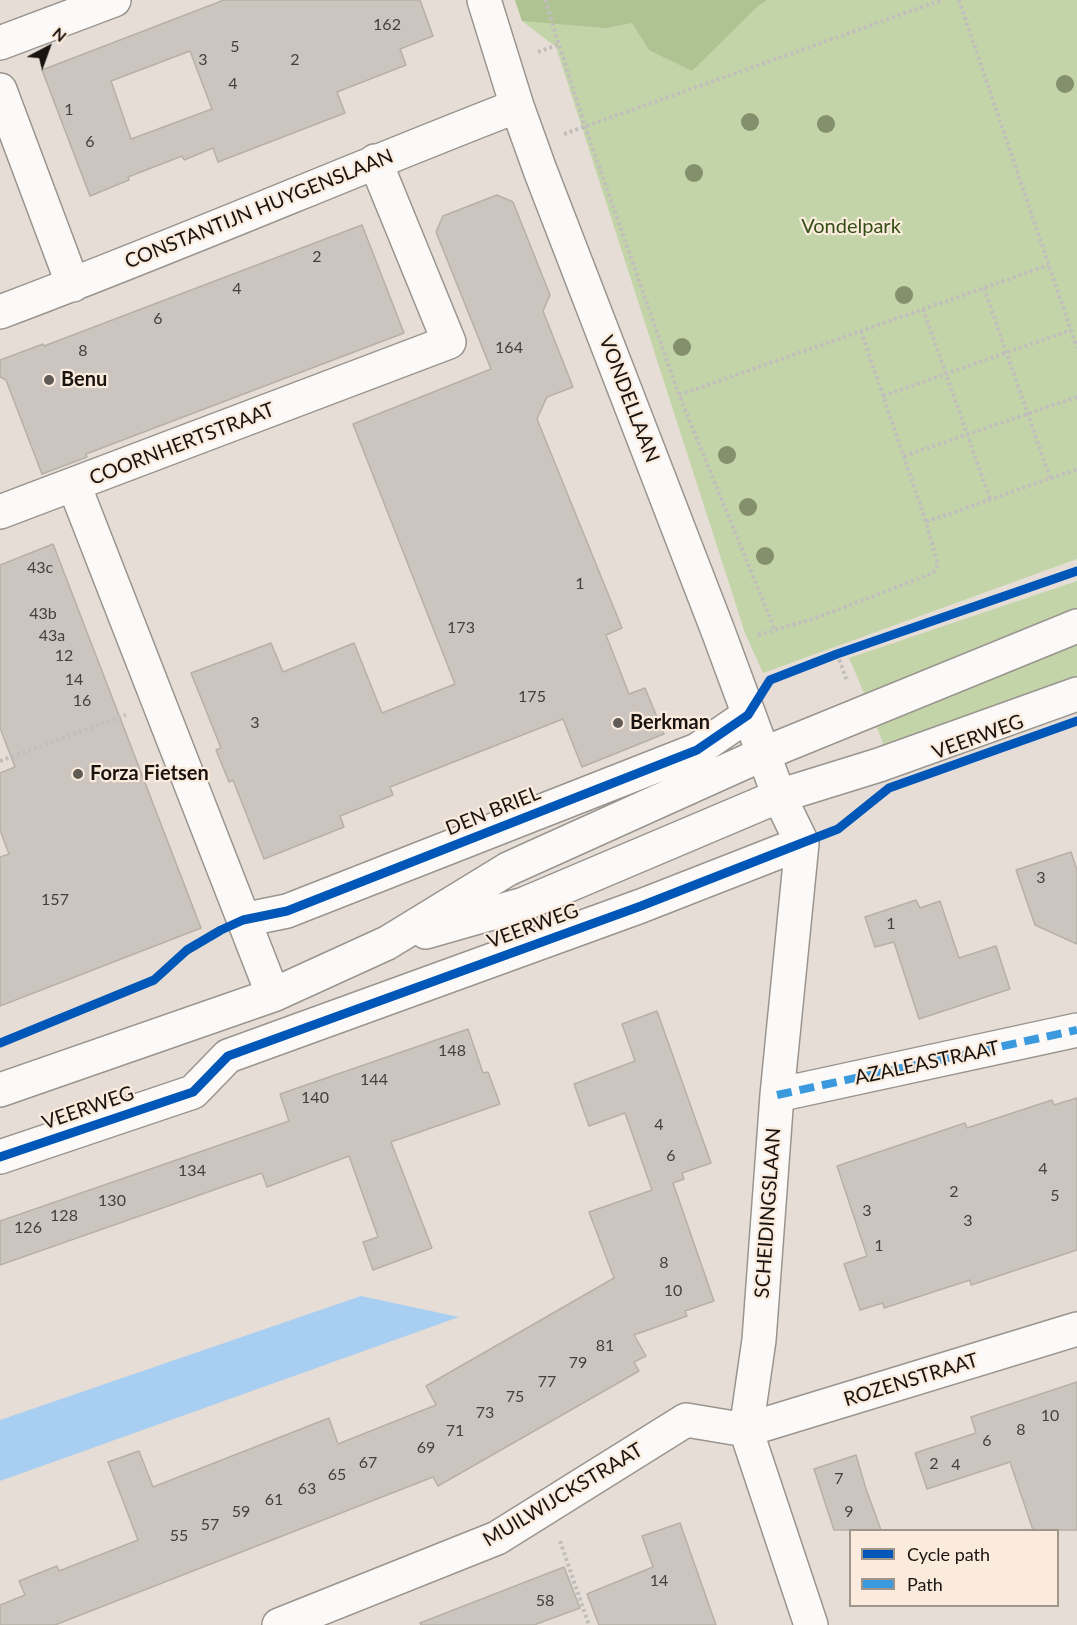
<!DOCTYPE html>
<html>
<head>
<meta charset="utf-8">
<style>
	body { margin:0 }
	#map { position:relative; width:1077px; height:1625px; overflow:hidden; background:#e6ded6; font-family:Lato,sans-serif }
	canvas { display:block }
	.legend { position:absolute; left:849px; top:1529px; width:210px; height:78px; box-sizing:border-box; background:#faebdd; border:2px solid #a0958b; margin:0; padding:8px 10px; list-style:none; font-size:18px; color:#191410 }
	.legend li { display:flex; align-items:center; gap:12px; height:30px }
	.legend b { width:30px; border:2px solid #a0958b }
	.north { position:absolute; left:18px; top:18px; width:60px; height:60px; -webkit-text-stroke:4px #faebdd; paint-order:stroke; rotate:41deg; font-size:16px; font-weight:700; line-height:24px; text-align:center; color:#191410 }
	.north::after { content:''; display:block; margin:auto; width:21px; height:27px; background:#191410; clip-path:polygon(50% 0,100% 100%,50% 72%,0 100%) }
</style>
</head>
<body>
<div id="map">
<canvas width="1077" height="1625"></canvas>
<ul class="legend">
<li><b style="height:8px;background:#0057b8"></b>Cycle path</li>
<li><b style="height:8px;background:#3b9ade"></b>Path</li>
</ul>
<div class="north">N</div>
</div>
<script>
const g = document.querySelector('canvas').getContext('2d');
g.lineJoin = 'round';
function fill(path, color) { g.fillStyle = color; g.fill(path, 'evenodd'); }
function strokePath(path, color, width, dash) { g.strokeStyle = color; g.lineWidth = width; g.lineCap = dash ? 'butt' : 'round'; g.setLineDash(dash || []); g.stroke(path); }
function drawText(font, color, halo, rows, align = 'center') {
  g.font = font + ' Lato,sans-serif'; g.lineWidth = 4.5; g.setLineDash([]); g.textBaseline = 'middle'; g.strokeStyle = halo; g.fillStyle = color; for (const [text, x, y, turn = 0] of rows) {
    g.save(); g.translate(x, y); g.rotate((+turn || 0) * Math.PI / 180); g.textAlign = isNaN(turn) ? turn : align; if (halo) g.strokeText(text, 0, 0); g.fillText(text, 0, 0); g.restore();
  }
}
const green = new Path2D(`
	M515,0H1077V559L763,673L745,633L556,47L522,21Z
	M1077,581V615L867,700L849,658Z
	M1077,637V683L886,751L874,720Z`);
const forest = new Path2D(`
	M515,0H767L758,6L692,71L649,50L632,23L606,28L522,21Z`);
const water = new Path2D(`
	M361,1296L459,1317L0,1481V1420Z`);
const building = new Path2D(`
	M224,0H420L433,36L400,49L406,65L337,92L345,113L218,162L213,148L184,160L182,156L128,177L129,180L90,196L42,70ZM190,51L212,109L131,139L111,81Z
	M497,195L513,202L550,295L543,311L573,387L547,397L537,419L622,628L606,635L629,694L645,688L664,734L582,767L563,719L390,787L393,795L340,816L344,827L264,859L233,780L229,782L216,750L221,748L191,673L271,643L283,672L354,643L382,713L455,684L353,424L491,369L436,232L443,216Z
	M362,225L404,333L86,454L87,457L42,474L6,380L0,377V360L43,344L44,346Z
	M53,544L201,928L0,1006V857L9,854L0,830V773L15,767L0,728V565Z
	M1071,852L1077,870V944L1035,925L1016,870Z
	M916,900L920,908L940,901L959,958L996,946L1010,989L919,1019L894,942L875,947L865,917Z
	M657,1011L711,1163L682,1173L684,1179L673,1183L714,1301L685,1311L687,1316L634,1335L646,1356L634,1362L639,1371L438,1486L433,1477L55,1625H0V1605L25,1595L19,1581L57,1566L59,1571L138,1540L108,1462L139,1451L153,1487L329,1418L338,1444L436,1405L426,1386L614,1278L589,1212L652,1190L625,1113L589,1126L574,1084L635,1061L622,1024Z
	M468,1029L483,1073L488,1072L500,1104L391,1142L432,1248L373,1270L363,1242L378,1237L349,1156L267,1187L262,1173L0,1265V1221L289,1121L280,1094Z
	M1077,1098V1250L971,1285L970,1280L884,1308L883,1303L860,1310L844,1264L867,1256L837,1166L965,1123L967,1128L1052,1100L1054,1105Z
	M1077,1382V1530H1033L1010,1462L927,1489L915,1453L976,1433L971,1417Z
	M856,1455L866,1489L881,1530H834L814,1469Z
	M680,1523L716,1625H599L587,1594L653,1567L642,1536Z
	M564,1567L580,1608L534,1625H421L420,1623Z`);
const path = new Path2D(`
	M545,0L585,126L679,395L775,630
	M959,0L1077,348
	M538,52L560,44
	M564,134L942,0
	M984,288L1050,478
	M923,309L990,499
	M861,331L926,522
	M679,395L1049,265
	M883,396L1071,330
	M904,456L1077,397
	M758,635L819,617L933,573L938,565L926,522L1077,469
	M837,654L847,681
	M0,761L126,715
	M560,1541L589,1625`);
const minor = new Path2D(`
	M484,0L517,106L540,170L718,631L779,796L802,843L777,1095L759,1340L746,1430L811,1625
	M0,43L114,0
	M0,90L73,285
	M0,312C174,247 344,173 517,106
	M74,485L273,995
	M0,512L449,342L375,161
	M243,920L287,911L697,750L748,715
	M426,932L524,904L779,796L879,765L1077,694
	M0,1090L273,995L387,943L508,869L763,754L1077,626
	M777,1095L1077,1030
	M0,1157L193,1092L228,1056L641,906L802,843
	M279,1625L497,1538L686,1420L746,1430L1077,1329`);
const quiet = new Path2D(`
	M777,1095L1077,1030`);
const cycleway = new Path2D(`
	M0,1043L154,980L187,950L221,930L243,920L287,911L697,750L748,715L770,680L837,654L1077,571
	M0,1157L193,1092L228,1056L641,906L802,843L838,829L889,788L1077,721`);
const trees = [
	[1065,84],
	[750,122],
	[826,124],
	[694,173],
	[904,295],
	[682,347],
	[727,455],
	[748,507],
	[765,556]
];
const markers = [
	[49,380,6,"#615b55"],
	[618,723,6,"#615b55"],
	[78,774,6,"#615b55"]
];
const numberNames = [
	["162",387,25],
	["5",235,47],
	["3",203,60],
	["2",295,60],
	["4",233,84],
	["1",69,110],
	["6",90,142],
	["2",317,257],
	["4",237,289],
	["6",158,319],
	["164",509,348],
	["8",83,351],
	["43c",40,568],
	["1",580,584],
	["43b",43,614],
	["173",461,628],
	["43a",52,636],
	["12",64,656],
	["14",74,680],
	["175",532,697],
	["16",82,701],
	["3",255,723],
	["3",1041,878],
	["157",55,900],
	["1",891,924],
	["148",452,1051],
	["144",374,1080],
	["140",315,1098],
	["4",659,1125],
	["6",671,1156],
	["4",1043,1169],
	["134",192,1171],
	["2",954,1192],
	["5",1055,1196],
	["130",112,1201],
	["3",867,1211],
	["128",64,1216],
	["3",968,1221],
	["126",28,1228],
	["1",879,1246],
	["8",664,1263],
	["10",673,1291],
	["81",605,1346],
	["79",578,1363],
	["77",547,1382],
	["75",515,1397],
	["73",485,1413],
	["10",1050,1416],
	["8",1021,1430],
	["71",455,1431],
	["6",987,1441],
	["69",426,1448],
	["67",368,1463],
	["2",934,1464],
	["4",956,1465],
	["65",337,1475],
	["7",839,1479],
	["63",307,1489],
	["61",274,1500],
	["59",241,1512],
	["9",849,1512],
	["57",210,1525],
	["55",179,1536],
	["14",659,1581],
	["58",545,1601]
];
const streetNames = [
	["CONSTANTIJN HUYGENSLAAN",259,209,-22],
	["VONDELLAAN",629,399,69],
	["COORNHERTSTRAAT",182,444,-21],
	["VEERWEG",978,737,-20],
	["DEN BRIEL",493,811,-22],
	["VEERWEG",533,926,-20],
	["AZALEASTRAAT",927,1063,-12],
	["VEERWEG",88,1108,-19],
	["SCHEIDINGSLAAN",768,1213,-86],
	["ROZENSTRAAT",911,1380,-17],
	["MUILWIJCKSTRAAT",563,1495,-31]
];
const parkNames = [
	["Vondelpark",851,227]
];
const poiNames = [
	["Benu",61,380],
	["Berkman",630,723],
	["Forza Fietsen",90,774]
];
fill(green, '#c3d5a8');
fill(forest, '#afc292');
fill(water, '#a8cef1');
fill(building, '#ccc5bf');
strokePath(building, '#b6b0a9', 1.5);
strokePath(minor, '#9a948e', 36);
strokePath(path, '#c1bebc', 4, [3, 3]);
strokePath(minor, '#fbfaf9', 33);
strokePath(quiet, '#3b9ade', 8, [15, 8]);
strokePath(cycleway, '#0057b8', 9);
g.fillStyle = '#848f6b';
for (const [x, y] of trees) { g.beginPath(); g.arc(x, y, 9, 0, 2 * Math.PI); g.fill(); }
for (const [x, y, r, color] of markers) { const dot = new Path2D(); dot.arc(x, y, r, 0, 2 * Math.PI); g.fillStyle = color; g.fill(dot); strokePath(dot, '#faebdd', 2); }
drawText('16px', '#46403c', null, numberNames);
drawText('20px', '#191410', '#faebdd', streetNames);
drawText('20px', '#334e14', '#faebdd', parkNames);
drawText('bold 20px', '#191410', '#faebdd', poiNames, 'left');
</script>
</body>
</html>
